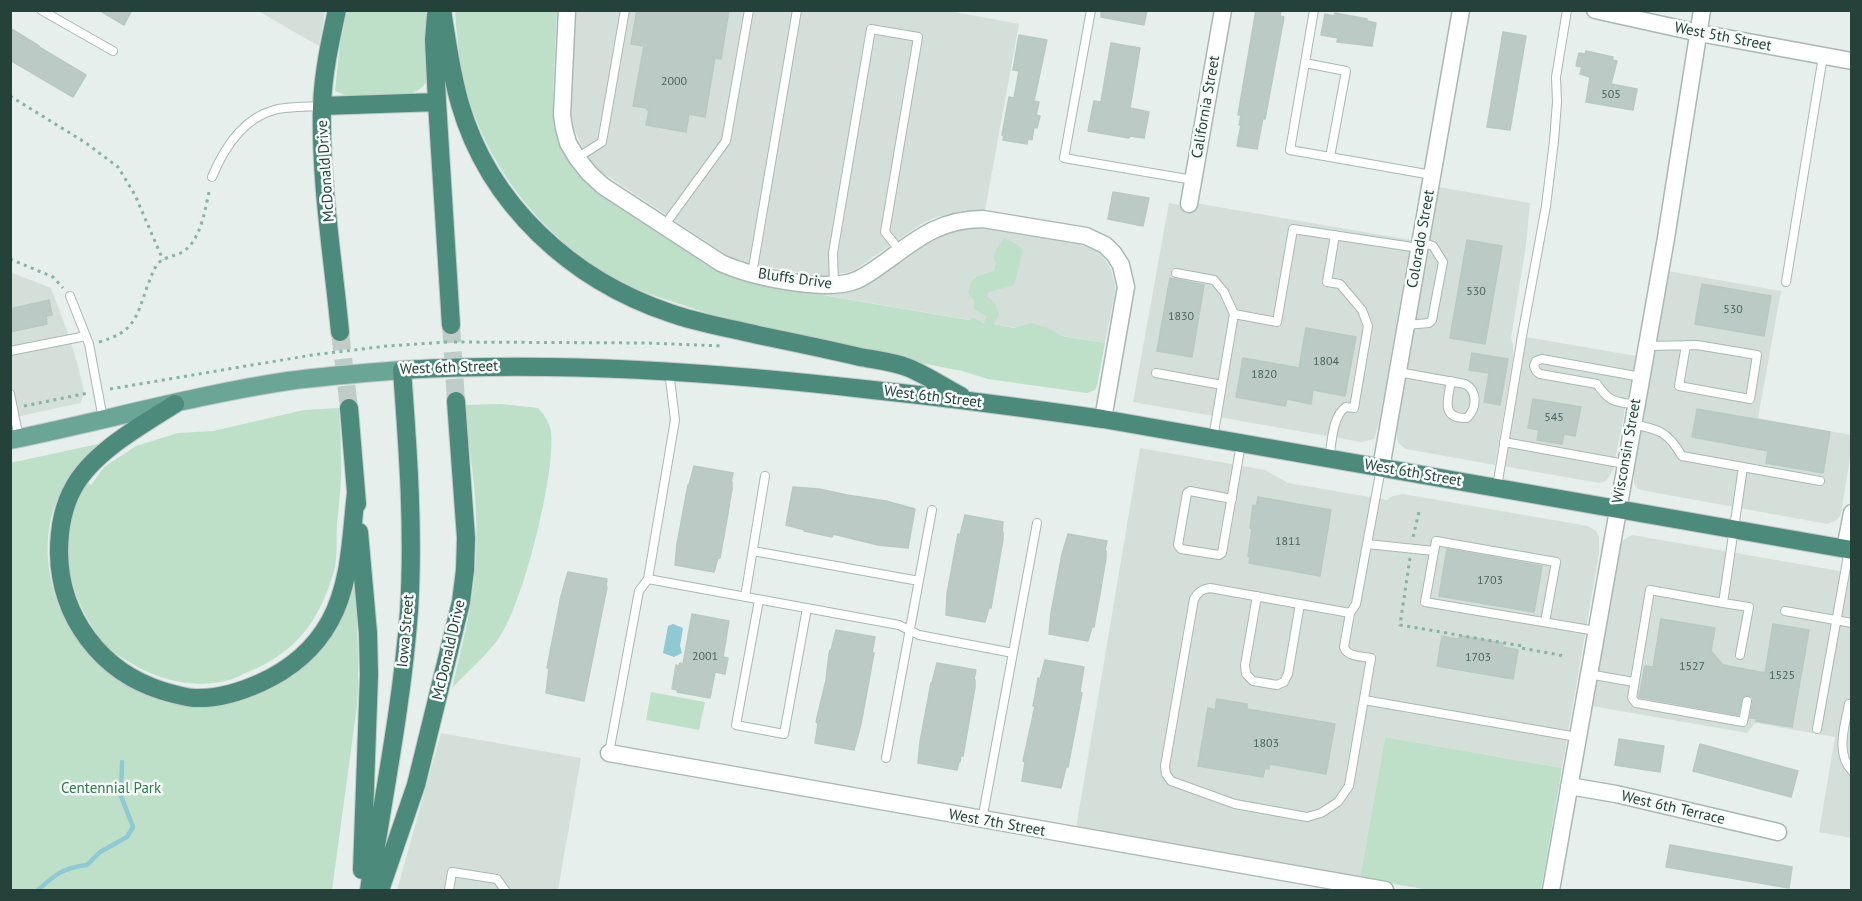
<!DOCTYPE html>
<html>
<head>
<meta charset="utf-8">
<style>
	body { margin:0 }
	#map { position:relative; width:1862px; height:901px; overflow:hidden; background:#e6efeb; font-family:"PT Sans",sans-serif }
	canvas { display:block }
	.frame { position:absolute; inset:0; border:12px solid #24423a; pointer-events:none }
</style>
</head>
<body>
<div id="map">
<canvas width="1862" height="901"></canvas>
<div class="frame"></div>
</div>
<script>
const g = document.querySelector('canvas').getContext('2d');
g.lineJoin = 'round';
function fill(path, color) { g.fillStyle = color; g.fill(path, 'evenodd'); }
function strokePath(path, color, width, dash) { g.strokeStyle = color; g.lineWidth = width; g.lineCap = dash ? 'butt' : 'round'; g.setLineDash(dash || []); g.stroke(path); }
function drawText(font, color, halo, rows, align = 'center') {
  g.font = font + ' "PT Sans",sans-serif'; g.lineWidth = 5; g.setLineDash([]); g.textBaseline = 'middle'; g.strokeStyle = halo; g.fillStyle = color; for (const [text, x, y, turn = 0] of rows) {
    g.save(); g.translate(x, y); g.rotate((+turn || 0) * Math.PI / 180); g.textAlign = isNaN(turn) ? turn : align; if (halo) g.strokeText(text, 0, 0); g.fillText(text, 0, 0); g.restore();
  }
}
const built = new Path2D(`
	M944,10L1019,24L985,210L961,211L933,218L921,224L853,271L827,276L810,274L756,265L730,257L600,171L587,157L574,129L571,108L576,11Z
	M258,11H325L319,46Z
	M1439,187L1530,203L1526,245L1511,338L1513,344V358L1495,465L1406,449L1398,443L1397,438V430Z
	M1169,203L1193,208L1195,203L1411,240L1379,423L1374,439L1361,442L1133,402Z
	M968,228L993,229L1078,244L1093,248L1100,253L1110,267L1115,284V292L1105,343L819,294L840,293L868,284L932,239L955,231Z
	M1667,271L1781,291L1758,418L1851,435V452L1841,514L1837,520L1827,524L1641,490L1637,488L1634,483V470L1645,398Z
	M10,272L51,288L69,336L78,366L84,391L81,403L11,418Z
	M1526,337L1636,356L1613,470L1606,481L1599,483L1503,466Z
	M1140,448L1265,470L1288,483L1387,500L1393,496L1403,494L1588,526L1596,531L1599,537V553L1562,768L1385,737L1360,878L1076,828Z
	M1632,535L1851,573V838L1819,832L1835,737L1755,723L1747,733L1592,706L1618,555L1622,541Z
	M441,733L581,758L558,890H397Z`);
const green = new Path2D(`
	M347,11H426L428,79C423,90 414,93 403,95L347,96L335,91L340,45Z
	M455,11H557C556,32 555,54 554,75C551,131 556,161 603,196L708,266L731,277L752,283L969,320L974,318L984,323L986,316L974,309V301L968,294C971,275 976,277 994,271L996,263L993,258L997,248L1004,238L1018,245L1023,250L1015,282L1012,286L989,292L987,296L995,303L999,314L994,324L1014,328L1032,323L1050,329L1062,336L1105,343L1097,386L1095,390L1087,393L988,379L962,371C872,353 780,338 692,308C668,300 643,293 620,281C548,243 491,174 468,96C460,69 457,39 455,11Z
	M501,404L538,408C545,416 549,421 551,432C556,472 523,605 499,638C486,656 467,672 452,688C461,649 472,610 475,570C480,515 472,460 463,405Z
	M339,408C340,424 341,441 341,458C342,480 339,503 337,526C336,540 338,557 334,571C320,619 297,652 250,671C242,675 233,679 225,681C189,689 155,679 126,660C121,657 115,654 111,650C89,629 73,595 69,565C66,538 73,506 85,481L91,485L104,467L136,446L178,433L213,431L304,410Z
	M98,444L99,446C86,460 70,475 61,492C29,552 58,639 113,675C118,678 123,683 129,685C137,689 151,688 160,688C191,691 222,693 252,696L350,594L353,587C358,598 357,612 357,625C358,652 359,679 357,706L332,890H11L10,463Z
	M651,692L705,702L699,730L646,720Z
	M1385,737L1562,768L1541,890H1429L1360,878Z`);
const water = new Path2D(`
	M673,624L683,628L680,646L682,653L674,657L663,653L668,626Z`);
const stream = new Path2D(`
	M38,890C56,874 63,868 87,865L100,852L127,837L133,827L121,796L122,762`);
const building = new Path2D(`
	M99,10H132L124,25Z
	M637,10H729L721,59L715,58L705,117L689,114L686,132L646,125L649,110H647V108L633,106L644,46L631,44Z
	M1101,10H1147L1144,25L1101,17Z
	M1256,10H1281L1280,16L1284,17L1265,119L1263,118L1257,149L1237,146L1241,125H1239L1241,115H1238Z
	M1335,13L1367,19V21L1376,23L1372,46L1337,42L1338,38L1321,35L1325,14L1334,16Z
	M10,28L39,46V47L86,75L73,97L10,60Z
	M1503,32L1526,36L1510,130L1487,127Z
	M1019,35L1047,40L1034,101L1039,102L1036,115L1040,116L1037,128L1034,127L1032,140L1028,139L1027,144L1003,140L1004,136L1002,135L1009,97L1014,98L1019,71L1013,70Z
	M1111,43L1140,48L1130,108L1149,112L1144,138L1130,136L1129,138L1088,131L1094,101L1101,102Z
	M1586,51L1613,57L1612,60L1617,61L1611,84L1637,89L1633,110L1586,102L1590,77L1580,74L1582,67L1576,66L1579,53L1585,54Z
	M1113,192L1149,198L1143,226L1108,219Z
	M1467,240L1502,246L1485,344L1450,338Z
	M1170,278L1204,285L1192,357L1157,351Z
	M1702,284L1771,296L1764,336L1695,324Z
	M49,300L52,315L46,316L47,324L10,332V309Z
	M1306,328L1356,337L1345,396L1313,390L1311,404L1287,399L1285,406L1236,397L1243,358L1299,368Z
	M1472,353L1508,359L1500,405L1484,402L1489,373L1469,370Z
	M1533,399L1581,407L1575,436L1564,434L1562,444L1537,440L1539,430L1528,428Z
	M1697,409L1830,432L1823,473L1766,463L1768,451L1692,437Z
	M694,466L733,473L731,482H732V489L726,525L720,558H718L714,572L675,565L677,544L688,485H689Z
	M793,487L819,489L847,495L886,501L915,509L908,548L878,545L833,534L832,537L804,531L805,530L786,525Z
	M1258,497L1331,510L1320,576L1249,563L1250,557L1248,556L1252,529L1250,528L1253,505L1256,506Z
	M965,515L1003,522L1002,532H1003V539L991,608H989L985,622L946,615L947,594L958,534L960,535Z
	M1068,534L1107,541L1105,551H1106V558L1100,594L1094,627H1092L1088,641L1049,634L1051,613L1062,554Z
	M1447,549L1542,566L1534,612L1439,596Z
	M568,572L607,579L606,586L607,587L584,701L546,693L549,668H547L561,596Z
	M692,614L729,621L723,657L728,658L725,674L715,672L710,698L677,692L678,690L672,689L676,665L679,666L680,663L683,664Z
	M1661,619L1715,628L1711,651L1723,665L1765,673L1773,624L1809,630L1792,727L1756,721L1757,719L1750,718L1753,702V698L1749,695L1742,697L1738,715L1639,697L1645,666L1653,667Z
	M836,630L875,637L872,653H874L861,724L854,750L815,743L818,723L816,722L826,680L829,654L830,650L831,651Z
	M1442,636L1458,639L1461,636L1502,643L1503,647L1518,650L1513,679L1437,666Z
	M1045,660L1084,667L1080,692L1082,693L1068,767H1066L1061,788L1022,781L1025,762L1023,761L1035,706H1033L1035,696L1038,678L1040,679Z
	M937,663L976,670L974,679L975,680V687L963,756H961L960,762H959L957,770L918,763L920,742L931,683H932Z
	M1217,699L1247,704V709L1335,724L1326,774L1270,764L1269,769L1265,768L1263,777L1198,766L1208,708L1215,710Z
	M1619,739L1664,746L1660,772L1615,765Z
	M1700,744L1798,771L1791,797L1693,771Z
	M1670,845L1792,867L1789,888L1666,867Z`);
const trunkTunnel = new Path2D(`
	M451,325L456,401
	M340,332L349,408`);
const path = new Path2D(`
	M10,96L86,143L118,167L135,195L163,260
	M10,259L53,277L63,288
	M99,342C134,332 136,319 147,287C150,280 152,273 156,266C163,256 175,257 184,251C202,238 205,208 210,188
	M454,342L647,343L723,346
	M110,389L312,355L387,346L447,342
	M24,406L88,393
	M1413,537L1419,512
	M1410,558L1400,625L1522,646L1521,648L1565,656`);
const service = new Path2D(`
	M41,10L113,51
	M1091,10L1064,158L1193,180
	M1314,10L1290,150L1432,175
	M1305,63L1346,71L1330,157
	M577,158L602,142L625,10
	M212,177C224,148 242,119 274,110C289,106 307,107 322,106
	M664,226L726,141L749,10
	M1176,273L1214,280L1224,292L1234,314L1213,438
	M752,274L797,10
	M1786,282L1823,56
	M834,285L833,253L871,29L918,37L885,232L900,251
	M70,296L89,344L103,419
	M1234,314L1277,322L1293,229L1419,248
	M1406,325L1429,323L1432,320L1443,262L1433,246L1420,242
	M1646,346L1697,345L1757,355L1750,399L1679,386L1686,345
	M10,351L86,336
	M1398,372L1465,384C1478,391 1477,408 1467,418C1440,419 1448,399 1451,381
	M1156,373L1222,385
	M10,394L19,438
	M1636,405C1614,401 1610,403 1597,384L1540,374L1536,371L1534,366L1536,361L1542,359L1641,377
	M1632,424C1659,429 1668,432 1682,456L1820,481
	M1504,442L1625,464
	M1329,459C1332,443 1332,416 1346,407L1354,408L1368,326L1362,310L1340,284L1327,282L1335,235
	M1743,467L1723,603L1650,590L1632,698L1636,703L1743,722L1747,701
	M1497,487L1522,336L1546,206L1554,141L1557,102L1556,77L1567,10
	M1232,499L1190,491L1187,493L1178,545L1181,549L1219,555L1222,553L1241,444
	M1367,544L1434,551
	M753,551L919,581
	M648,579L899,625L919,635L1013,653
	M1257,596L1245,665L1246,674L1253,681L1277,685L1284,682L1288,674L1300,604
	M745,597L765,476
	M759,600L736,725L784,734L807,608
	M1723,603L1749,607L1740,655
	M1785,611L1852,623
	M1350,613L1210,588C1202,589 1198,592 1194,599L1165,766L1166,774L1171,781L1235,804L1307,817L1321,813L1338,802L1349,786L1371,658C1362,656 1347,657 1344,647L1350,613L1356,604L1381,468
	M1545,622L1556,562L1436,541L1425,602C1482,612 1539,621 1596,631
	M1588,674L1634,682
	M1364,700L1577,737
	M1849,704C1845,725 1835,753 1852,771
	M1817,729L1849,550
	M609,753L639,591L648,579L675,420L669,371
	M886,758L932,510
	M982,820L1037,523
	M449,890L452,872L497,879L505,890`);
const minor = new Path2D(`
	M567,10L562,115L564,128L568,143L577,158L589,173L603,186L721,263C752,277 826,293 857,280C868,275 878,267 888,260C919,237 942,219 983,219L1086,236L1105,245L1114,254L1121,265L1126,287L1103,419
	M1595,10L1699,33L1852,61
	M1189,204L1223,10
	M1381,468L1461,10
	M1845,549L1852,513
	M609,753L1385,890
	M1569,786L1616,794L1778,832
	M1551,890L1666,238L1702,10`);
const primary = new Path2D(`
	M10,440C103,421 195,395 288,381C326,376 363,373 402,370`);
const trunk = new Path2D(`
	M337,10C330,42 323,74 322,106C320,182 333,258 340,332
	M442,10C447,42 451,73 460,104C489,205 572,280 670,313C698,323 729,328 758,335C792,342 826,349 860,357C876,360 894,362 909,368C926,375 944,387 961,396
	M436,15L434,40L437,102L451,325
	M322,106L437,102
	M175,404C142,425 93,452 74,487C63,506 59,531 59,553C60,617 101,672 163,691C173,694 183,697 194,698C216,699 240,692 260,683C289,670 314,650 330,621C351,583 351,535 356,493
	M349,408L357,504
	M359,532L368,633L369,675L362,870
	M369,890C383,798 402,705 409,611C414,530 408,451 402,370C560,361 716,372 873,390C950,398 1026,408 1103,419L1852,550
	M380,890L416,785L461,602L465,570L466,538L456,401`);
const numberNames = [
	["2000",674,82],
	["505",1611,95],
	["530",1476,292],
	["530",1733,310],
	["1830",1181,317],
	["1804",1326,362],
	["1820",1264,375],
	["545",1554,418],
	["1811",1288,542],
	["1703",1490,581],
	["2001",705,657],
	["1703",1478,658],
	["1527",1692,667],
	["1525",1782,676],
	["1803",1266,744]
];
const streetNames = [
	["West 5th Street",1723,37,11],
	["California Street",1206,107,-80],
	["McDonald Drive",326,171,-94],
	["Colorado Street",1421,239,-80],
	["Bluffs Drive",795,279,8],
	["West 6th Street",449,368,-2],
	["West 6th Street",933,397,7],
	["Wisconsin Street",1627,451,-80],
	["West 6th Street",1413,473,10],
	["Iowa Street",406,631,-85],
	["McDonald Drive",449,650,-77],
	["West 6th Terrace",1673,808,13],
	["West 7th Street",997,823,10]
];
const parkNames = [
	["Centennial Park",111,789]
];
fill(built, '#d4dfda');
fill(green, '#bfe0c8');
fill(water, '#8ec9d4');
strokePath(stream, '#8ec9d4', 4.5);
fill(building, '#bbcac4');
strokePath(building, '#b8c9c2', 1.5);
strokePath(trunkTunnel, '#bfccc8', 18, [18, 9]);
strokePath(service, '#a8b8b2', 10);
strokePath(minor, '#a8b8b2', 19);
strokePath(primary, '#c2cac8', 20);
strokePath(trunk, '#c2cac8', 20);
strokePath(path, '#86b3a5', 3, [3, 4.5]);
strokePath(service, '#fff', 8);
strokePath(minor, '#fff', 16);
strokePath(primary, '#6aa596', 18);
strokePath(trunk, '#4c8a7c', 18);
drawText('12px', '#4a645c', null, numberNames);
drawText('15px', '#24423a', '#f7fbf9', streetNames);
drawText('15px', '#2d7a4b', '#f7fbf9', parkNames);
</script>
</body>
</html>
